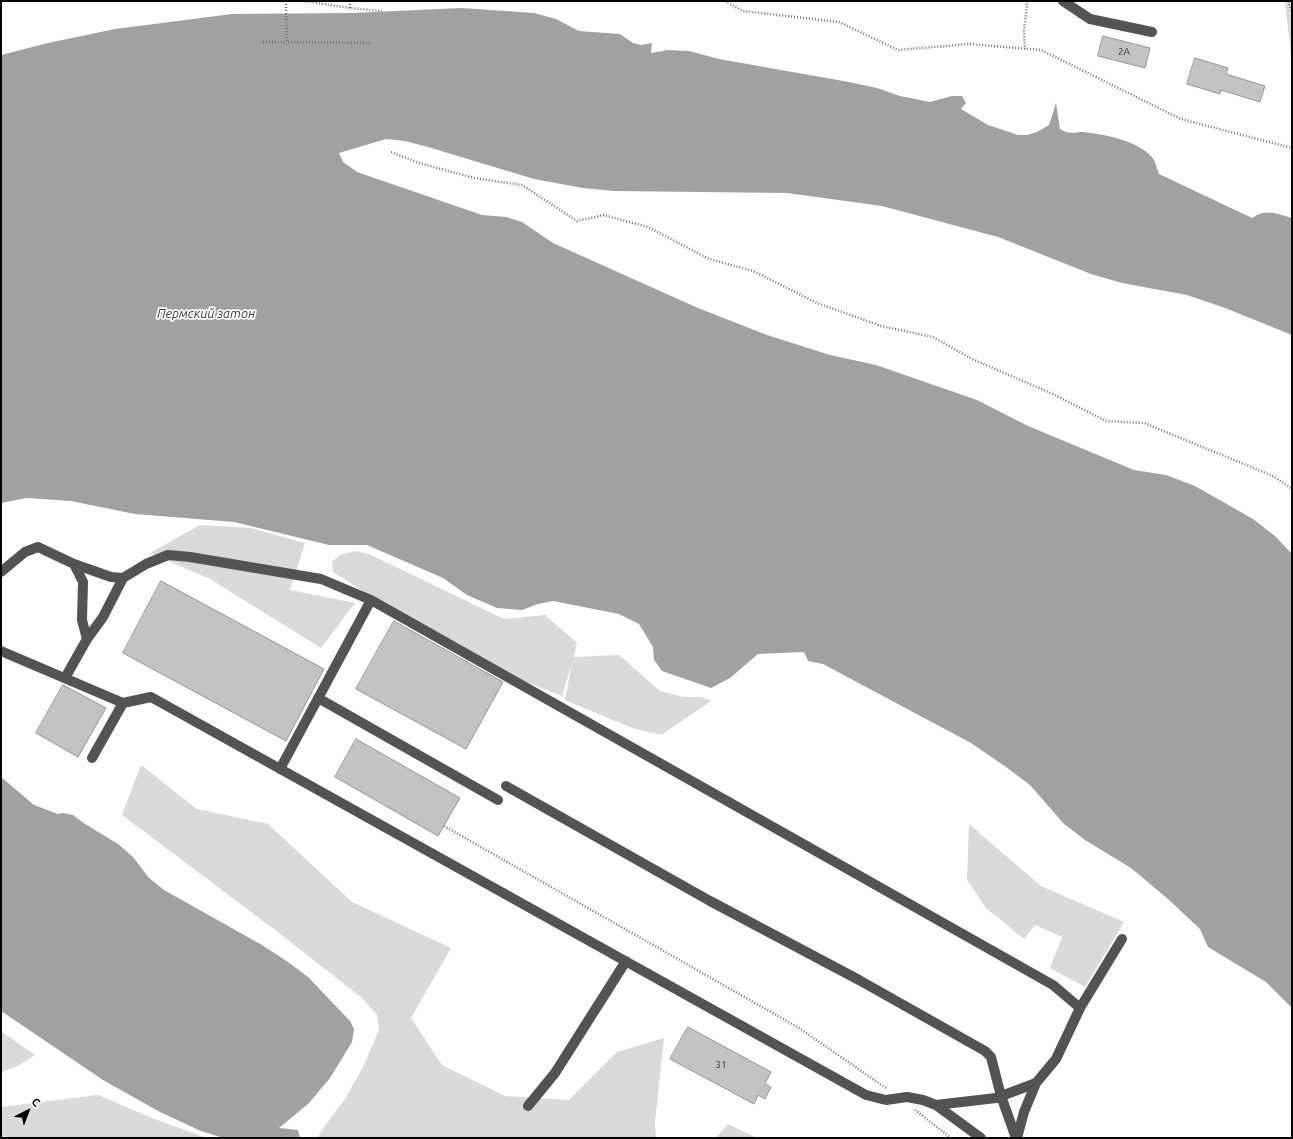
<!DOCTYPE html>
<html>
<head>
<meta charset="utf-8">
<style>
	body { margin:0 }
	#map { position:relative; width:1293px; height:1139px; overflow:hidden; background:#fff; font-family:Ubuntu,sans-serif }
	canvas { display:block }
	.frame { position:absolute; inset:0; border:2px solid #000; pointer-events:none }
	.north { position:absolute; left:8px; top:1091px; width:40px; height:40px; -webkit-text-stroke:3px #fff; paint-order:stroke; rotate:42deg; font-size:11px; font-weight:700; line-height:16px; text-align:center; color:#000 }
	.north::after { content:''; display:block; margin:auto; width:14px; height:18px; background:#000; clip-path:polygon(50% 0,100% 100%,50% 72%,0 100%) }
</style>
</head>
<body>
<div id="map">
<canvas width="1293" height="1139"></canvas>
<div class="frame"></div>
<div class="north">С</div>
</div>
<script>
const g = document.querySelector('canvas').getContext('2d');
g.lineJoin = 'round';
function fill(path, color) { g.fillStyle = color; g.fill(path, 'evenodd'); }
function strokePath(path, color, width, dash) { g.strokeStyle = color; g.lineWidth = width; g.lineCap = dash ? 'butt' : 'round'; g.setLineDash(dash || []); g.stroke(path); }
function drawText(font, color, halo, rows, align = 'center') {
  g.font = font + ' Ubuntu,sans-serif'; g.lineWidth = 3.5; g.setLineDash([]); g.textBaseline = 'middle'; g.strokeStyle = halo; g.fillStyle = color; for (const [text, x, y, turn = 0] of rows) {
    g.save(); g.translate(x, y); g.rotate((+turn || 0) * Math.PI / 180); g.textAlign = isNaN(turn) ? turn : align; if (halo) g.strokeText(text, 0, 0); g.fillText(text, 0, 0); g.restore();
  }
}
const green = new Path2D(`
	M1285,1H1292V65Z
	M200,525L251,528L305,543L290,590L355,603L321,648L210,579L150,553Z
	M355,551L369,554L504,619L545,615L577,643L574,657L619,655L660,691L684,697H702L711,701L661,735L632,728L565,700L572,663L562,696L475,662L333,572L332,562L340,555Z
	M141,765L197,809L268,824L352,902L451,948L411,1018L442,1065L505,1096L569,1100L617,1052L664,1038L655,1122L656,1138H318L321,1131L345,1099L363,1067L379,1030L377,1015L362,998L279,933L122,815Z
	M969,824L1041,886L1124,922L1085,987L1050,968L1062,937L1035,925L1024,939L986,908L967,880Z
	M1,1031L35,1055L16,1067L1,1072Z
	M98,1095L152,1118L207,1138H1V1107Z
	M728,1124L757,1138H716Z`);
const water = new Path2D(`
	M461,8L534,13L556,19L579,31L620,34L633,43L641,45L652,43L651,53L668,50L689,51L719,59L849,82L877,88L900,96L930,102L952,96H962L966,103L961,109L988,125L1018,135H1027L1037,132L1049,125L1056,103L1060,129C1069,135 1074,132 1083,132C1103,134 1142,141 1154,160C1156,164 1157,170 1159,174L1252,218C1265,208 1277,214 1292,218V335L1225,308L1187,295L1122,283L1091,274L998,237L882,206L787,193L614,191L583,188L534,179L428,147L405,141L386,139L339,153L343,162L357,172L482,215L506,217L522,222L553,243L698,308L767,335L830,355L876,365L977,400L1028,426L1134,470L1166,475L1195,486L1253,519L1275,536L1292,554V1008L1266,982L1208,947L1200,929L1168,899L1131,868L1085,840L1064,824L1030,785L1006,767L971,743L823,664L808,661L804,652L758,654L730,678L711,688L662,671L654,660L653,647L639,624L619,614L553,601L538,604L522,610L497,608L467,595L443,578L367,545H329L234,522L135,514L71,501L27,498L1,503V55L48,43L115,29L232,14L352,13Z
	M1,777L34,805L58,814L63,813L73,815L85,824L118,844L133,857L149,878L164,890L262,945L288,962L308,977L350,1021L354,1029L352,1042L330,1078L309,1103L279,1128L298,1130L300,1138H223L201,1131L160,1112L103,1080L1,1011Z`);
const building = new Path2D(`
	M1103,36L1150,48L1145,68L1098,56Z
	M1195,58L1228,68L1226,74L1265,86L1260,102L1221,90L1220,94L1187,84Z
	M161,581L324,669L286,741L123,653Z
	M394,621L503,682L466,749L356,689Z
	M63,685L106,708L78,757L36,733Z
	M356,739L460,798L438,836L335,777Z
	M688,1027L771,1072L765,1084L771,1087L765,1099L758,1095L754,1104L670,1059Z`);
const path = new Path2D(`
	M286,1L287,42L372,43
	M304,1L350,8L382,11
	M725,1L743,11L839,22L898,50L969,44L1041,50L1181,119L1292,148
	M1025,1L1027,5L1024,31L1025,49
	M1288,1L1292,12
	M350,8V1
	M263,42H287
	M391,152L419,163L474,178L522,185L577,221L604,215L648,227L709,259L753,271L817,303L881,326L933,337L972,359L1053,394L1106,421L1144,423L1273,476L1292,489
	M444,826L799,1028L886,1088
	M915,1110L951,1138`);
const minor = new Path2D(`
	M1063,1L1090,19L1152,32
	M74,564L83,582L82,620L87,639
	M1,572L25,552L38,547L74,564L111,577L123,578L146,564L168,555L190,557L321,579L371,600L1053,985L1080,1008L1056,1059L1036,1083L1024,1112L1017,1138
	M1,651L123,703L151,697L866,1095L886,1100L907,1097L923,1100L936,1105L981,1138
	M65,678L87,639L103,617L123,578
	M318,698L498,800
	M92,758L123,703
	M280,769L371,600
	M506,786L710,901L859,980L985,1051L991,1057L1001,1096L1016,1138
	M1080,1008L1122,939
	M936,1105L996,1098L1036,1083
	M528,1106L555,1073L626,961`);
const numberNames = [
	["2А",1124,52],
	["31",721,1065]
];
const waterNames = [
	["Пермский затон",206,314]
];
fill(green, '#dadada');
fill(water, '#a1a1a1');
fill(building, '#c3c3c3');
strokePath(building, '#979797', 1);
strokePath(path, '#757575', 2.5, [1, 2]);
strokePath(minor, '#535353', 10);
drawText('10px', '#313131', null, numberNames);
drawText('italic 13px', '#424242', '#fff', waterNames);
</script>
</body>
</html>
